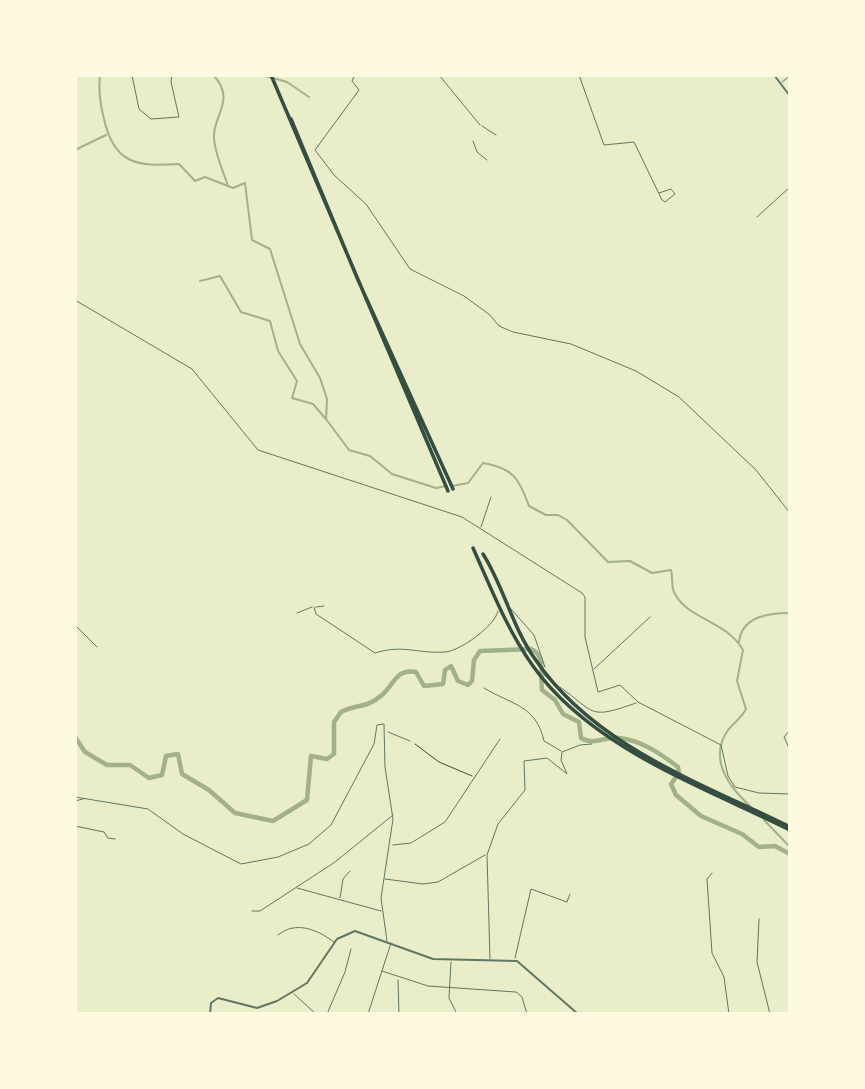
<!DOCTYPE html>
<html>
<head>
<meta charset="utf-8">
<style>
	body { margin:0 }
	#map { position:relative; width:865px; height:1089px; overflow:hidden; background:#e9edc9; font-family:Barlow,sans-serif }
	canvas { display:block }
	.frame { position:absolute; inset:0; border:77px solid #fefae0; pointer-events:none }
</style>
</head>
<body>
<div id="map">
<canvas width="865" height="1089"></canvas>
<div class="frame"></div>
</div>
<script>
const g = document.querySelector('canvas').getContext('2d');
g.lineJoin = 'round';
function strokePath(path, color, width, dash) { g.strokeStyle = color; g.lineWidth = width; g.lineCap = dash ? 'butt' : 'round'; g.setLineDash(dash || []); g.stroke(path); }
const stream = new Path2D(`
	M100,75C98,91 100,104 104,119C114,164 137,167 179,164L195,181L205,177L233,188L245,183L252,240L270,249L300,344L320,378L327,399L326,419L349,450L370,456L392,474L436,488L446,486
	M213,75C237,99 212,117 214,138C215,154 223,171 228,186
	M262,75L287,82L309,97
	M75,150L106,135
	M200,281L220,276L241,312L270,321L278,351L297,381L292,398L313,404L325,418
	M452,486L468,483L483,463C513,468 519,478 529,506L546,515H558L567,520L608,562L630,561L652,573L671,570C673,576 671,585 674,592C686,619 726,620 743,650L737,681L746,709C742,717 734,723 728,730C708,759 728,786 750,806
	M739,642C742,616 769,613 790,613
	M764,820L790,847`);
const river = new Path2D(`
	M75,737L85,752L107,765H130L149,778L162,775L166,756L178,754L182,774L209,790L235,813L273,821L307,800L311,756L327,759L334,754V722L341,712C356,704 366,709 382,695C394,685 396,668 416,672L424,686L443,684L445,670L451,666L458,681L468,685L472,681L474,660L480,651L531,649C546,655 540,675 542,690L555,700L563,714L579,722L581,738C594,746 605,736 619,738C641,740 661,754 678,767L679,773L671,784L676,795L701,816L742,834L759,847L775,846L790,854`);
const path = new Path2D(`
	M415,744L439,762L472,776`);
const service = new Path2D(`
	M482,126L496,135
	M515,958L531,889L567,902L570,894
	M294,994L316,1014
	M327,1014L345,972L351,949`);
const minor = new Path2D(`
	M132,75L139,109L151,119L179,117L171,82L172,75
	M355,75L352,81L359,90L315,150L334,175L366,204L410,269L464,296L490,315L499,326L513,332L571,344L636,371L679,397L756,470L790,513
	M439,75L480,125
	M579,75L604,145L634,142L662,200L665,202L675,194L671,189L659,193
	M782,82L790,76
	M473,141L477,152L487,160
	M757,217L790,187
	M75,300L192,369L258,450L462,517L582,593L585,597V637L598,692L620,685L638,702L721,745L728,776L735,787L759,793L790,794
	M481,527L491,497
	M314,607L316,614L375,653C403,644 418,654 445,652C460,651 495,626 498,611
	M316,607L324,606
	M511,609L534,635L545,667
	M297,613L312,607
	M75,625L97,647
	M594,669L650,617
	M544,675L551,681
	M560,687C596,713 588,720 636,703
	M484,688C512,705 536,705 544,741L561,751
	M790,730L784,737L790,750
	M388,732L410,741
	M75,797L148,809L183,834L241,864L278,857L309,844L331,825L374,744L377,725L384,724L385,767L393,819L381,898L387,941
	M75,801L83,799
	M75,826L104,832L108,838L115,839
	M393,845L411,843L445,822L500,739
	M712,873L707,879L712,953L724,977L729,1014
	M385,879L423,884L438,882L485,855
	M297,888L381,911
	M340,898L343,879L350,871
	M252,911H260L335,862L393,815
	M759,919L757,962L770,1014
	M278,935C296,920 318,930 334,942
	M490,959L487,855L498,824L525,790L524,761L547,758L567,774L561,760L562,752L580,745L592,744
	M451,962L449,998L457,1014
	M382,971L428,986L516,992L522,997L527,1014
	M398,980L399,1014
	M368,1014L391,943`);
const tertiary = new Path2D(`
	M774,75L790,96
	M210,1014L211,1003L218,998L257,1008L277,1001L307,983L337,939L355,931L433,959L517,961L578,1014`);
const trunk = new Path2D(`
	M271,75L448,491
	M291,119L358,280L453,489
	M473,548C491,588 507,630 533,666C590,747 703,787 790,830
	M483,554C504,587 512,627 535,659C594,746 699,782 790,827`);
strokePath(stream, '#a3b18a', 2);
strokePath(river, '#a3b18a', 4.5);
strokePath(path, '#344e41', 1);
strokePath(service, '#617663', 1);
strokePath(minor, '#617663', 1);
strokePath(tertiary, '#617663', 2);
strokePath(trunk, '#344e41', 3.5);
</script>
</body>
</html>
